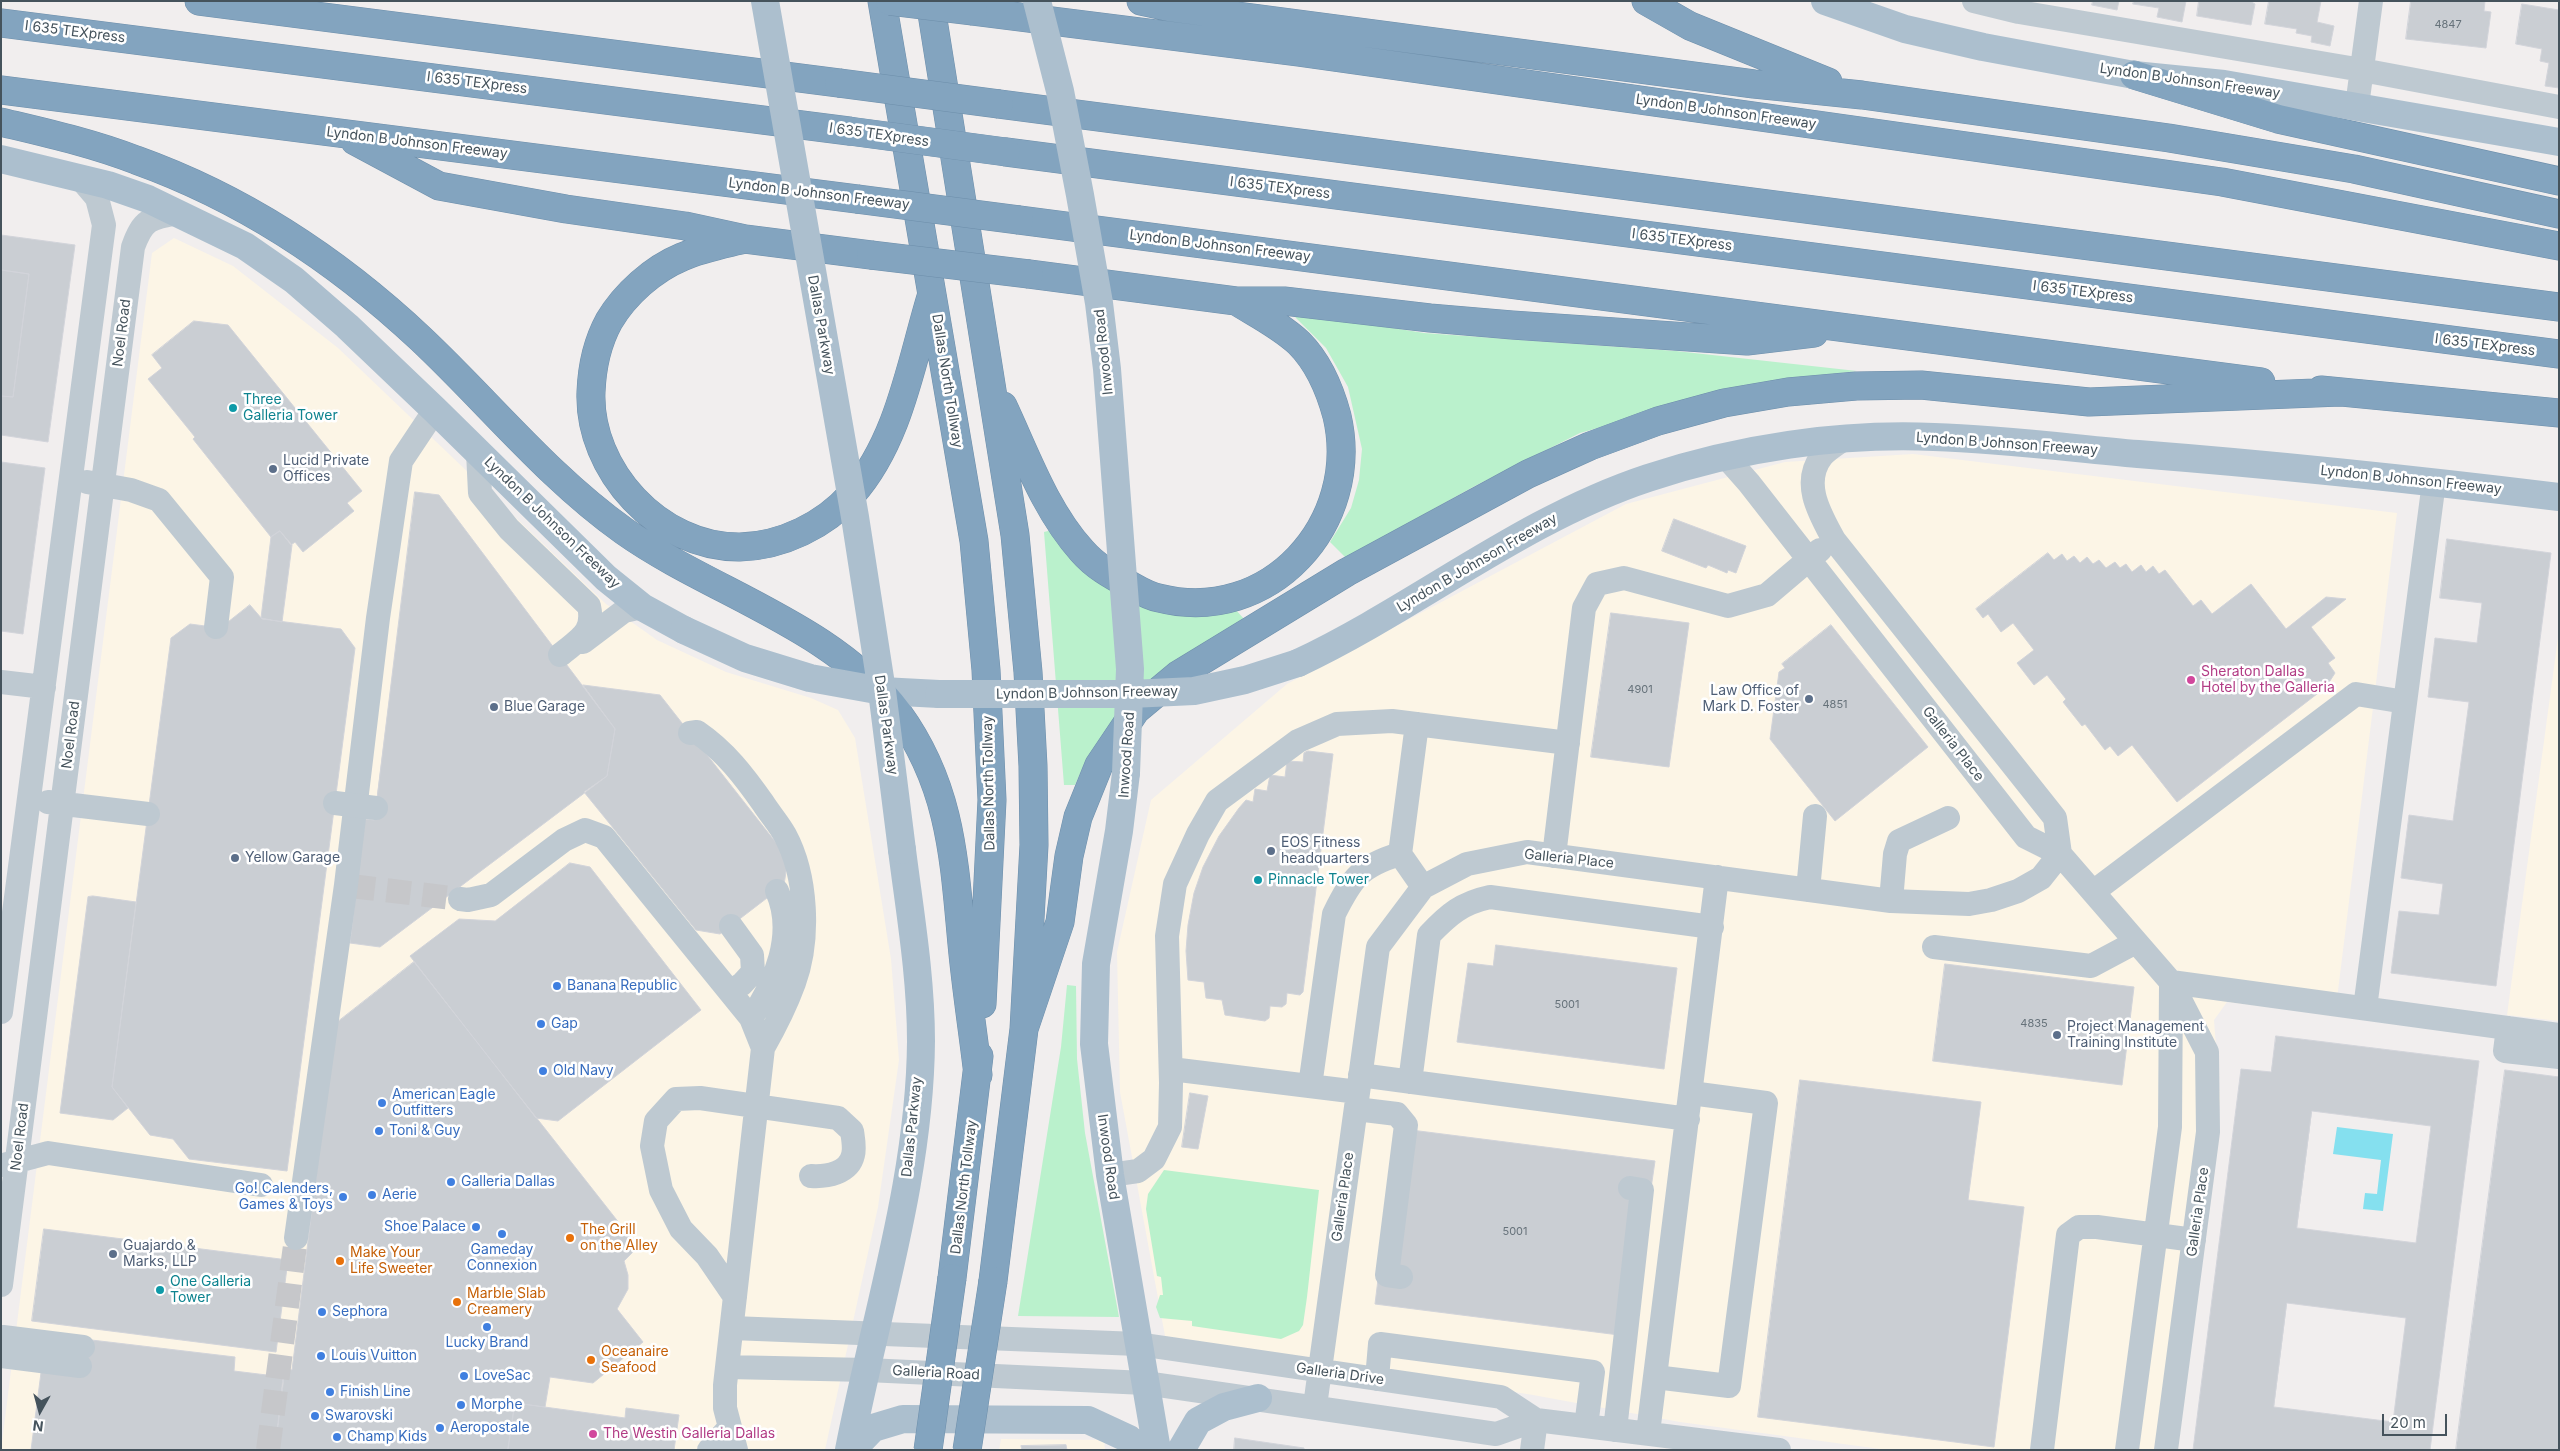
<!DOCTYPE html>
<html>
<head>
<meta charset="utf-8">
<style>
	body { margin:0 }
	#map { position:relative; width:2560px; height:1451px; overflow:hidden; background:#f1eeee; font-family:Inter,sans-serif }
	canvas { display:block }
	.frame { position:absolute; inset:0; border:2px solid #45535c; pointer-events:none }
	.north { position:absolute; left:15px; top:1386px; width:50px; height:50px; -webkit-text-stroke:4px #fff; paint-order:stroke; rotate:187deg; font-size:14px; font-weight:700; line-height:20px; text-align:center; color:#45535c }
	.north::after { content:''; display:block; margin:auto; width:18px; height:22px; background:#45535c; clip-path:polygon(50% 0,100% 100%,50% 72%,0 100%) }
	.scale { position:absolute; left:2382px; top:1414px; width:65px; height:22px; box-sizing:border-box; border:2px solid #45535c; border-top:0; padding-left:6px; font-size:15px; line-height:18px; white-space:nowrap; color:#45535c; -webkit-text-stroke:4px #fff; paint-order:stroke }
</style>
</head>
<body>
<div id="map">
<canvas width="2560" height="1451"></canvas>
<div class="frame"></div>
<div class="north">N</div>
<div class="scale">20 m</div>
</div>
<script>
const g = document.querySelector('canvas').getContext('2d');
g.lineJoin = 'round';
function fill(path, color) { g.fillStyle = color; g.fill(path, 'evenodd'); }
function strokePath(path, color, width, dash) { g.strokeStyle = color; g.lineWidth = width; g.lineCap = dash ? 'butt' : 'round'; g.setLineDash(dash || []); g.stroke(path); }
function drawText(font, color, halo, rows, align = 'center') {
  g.font = font + ' Inter,sans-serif'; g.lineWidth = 5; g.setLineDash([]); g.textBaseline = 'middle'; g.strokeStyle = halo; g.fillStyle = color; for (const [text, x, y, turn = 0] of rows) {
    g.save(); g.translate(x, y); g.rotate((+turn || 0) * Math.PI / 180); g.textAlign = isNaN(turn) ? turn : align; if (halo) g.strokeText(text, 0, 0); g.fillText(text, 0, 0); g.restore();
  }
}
const commercial = new Path2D(`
	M174,238L233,266L338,348L606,604L657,640L726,672L811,698L838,710L855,738L891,959L899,1060L878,1207L825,1450H1L152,253Z
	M1913,454L2397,513L2335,1015L2227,1002L2214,1020L2220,1099L2178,1450H1888L1680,1422L1533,1395L1165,1336L1120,1092L1117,952L1151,800L1287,684L1626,504L1785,462Z
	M2559,630V1021L2507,1015Z
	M1001,1439L1104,1440L1105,1450H999Z`);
const green = new Path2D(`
	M1289,311L1424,333L1676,351L1857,371L1750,385L1580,433L1473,487L1346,558L1330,542L1351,508L1359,480L1362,449L1348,387L1326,348Z
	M1052,530L1088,573L1236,610L1244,619L1112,723L1087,758L1075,785H1064L1044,532Z
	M1067,985L1076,986L1077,1059L1085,1133L1119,1317L1018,1316L1061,1047Z
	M1164,1170L1319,1190L1307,1297L1303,1325L1299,1331L1281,1339L1192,1326V1321L1160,1318L1156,1307L1160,1295H1163L1161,1277L1157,1276L1146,1209L1148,1194Z`);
const water = new Path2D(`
	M2337,1127L2393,1134L2383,1211L2363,1209L2365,1193L2377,1194L2381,1160L2333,1154Z`);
const building = new Path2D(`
	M2093,1H2119L2117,10L2092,5Z
	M2134,1H2186L2182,22L2157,17L2159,8L2133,4Z
	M2199,1H2250L2255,4L2251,25L2197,16Z
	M2269,1H2321L2317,22L2334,26L2330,46L2311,42L2312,36L2296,33L2297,29L2265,24Z
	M2411,1H2485L2484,11L2491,12L2486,48L2406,39Z
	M2522,4L2559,10V88L2545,86L2549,63L2540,61L2542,49L2516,44Z
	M1,235L75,245L48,442L1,435V396L13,397L29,274L1,270Z
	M1,270L29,274L13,397L1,396Z
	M194,321L228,325L362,491L347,503L354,511L303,552L295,542L291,545L280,531L271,537L193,439L195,437L148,379L162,368L152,355Z
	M1,462L45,468L23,634L1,631Z
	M415,492L439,495L615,729L607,776L380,947L350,943L365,819L374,820Z
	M1674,519L1746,546L1736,573L1728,570L1727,573L1708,565L1706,568L1662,551Z
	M280,531L292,545L282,622L261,618L271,537Z
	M2447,539L2551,553L2496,986L2391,973L2399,911L2439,915L2443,884L2401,878L2409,815L2453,821L2469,702L2428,697L2435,638L2477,643L2482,603L2440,598Z
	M2048,553L2054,560L2062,554L2067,561L2074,556L2080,563L2087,557L2093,564L2099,560L2106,568L2115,562L2120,568L2126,564L2132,572L2141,565L2146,572L2153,566L2159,574L2165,570L2193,606L2201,600L2212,614L2251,584L2286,629L2326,597L2346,599L2311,627L2335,658L2328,663L2335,673L2326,687L2177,802L2132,745L2118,756L2110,746L2105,750L2085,724L2082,726L2063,702L2066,699L2047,675L2034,685L2017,663L2034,650L2013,623L2001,632L1988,614L1983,618L1976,609Z
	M250,605L262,619L341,629L355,648L287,1171L189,1159L173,1139L150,1135L112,1087L171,638L190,624L220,628Z
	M1611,613L1689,623L1669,767L1591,757Z
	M1831,625L1928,747L1835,821L1770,739L1779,672L1785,668L1782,664Z
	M583,685L660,695L788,858L784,885L720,934L696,930L584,792L607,776L615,729Z
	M1308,751L1333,754L1303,992L1300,995L1287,993L1286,1004L1282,1007L1270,1006L1269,1018L1265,1021L1225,1015L1222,1000L1206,998L1204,982L1188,980L1186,951L1188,925L1194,893L1203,867L1219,836L1239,808L1246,800L1253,802L1255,789L1267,791L1270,775L1285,777L1287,761L1303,762L1304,753Z
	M570,863L590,867L701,1010L558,1121L536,1118L410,956L459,919L495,921Z
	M93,896L136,902L112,1087L128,1108L113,1120L60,1113L88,897Z
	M1496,945L1677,968L1664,1069L1457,1042L1468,963L1493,966Z
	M414,962L638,1247L624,1261L628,1275V1289L617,1309L643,1342L593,1383L550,1377L545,1407L515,1403L508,1450H275L285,1369L292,1370L335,1024Z
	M1945,964L2134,987L2122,1085L1933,1061Z
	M2276,1036L2479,1061L2430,1450H2193L2241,1069L2271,1072ZM2312,1111L2431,1126L2416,1243L2297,1228ZM2287,1303L2406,1318L2393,1422L2274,1407Z
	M2505,1070L2559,1077V1450H2456Z
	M1800,1080L1981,1102L1968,1200L2024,1207L1994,1447L1758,1417Z
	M1190,1093L1208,1096L1198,1149L1182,1147Z
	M1411,1130L1655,1161L1648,1209L1619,1335L1375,1304L1381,1255Z
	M44,1229L288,1260L276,1352L32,1321Z
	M83,1339L235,1357L234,1371L283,1377L275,1450H31L42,1365Z
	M515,1403L625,1418L626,1408L679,1415L674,1450H508Z
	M1235,1438L1304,1448V1450H1234Z
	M1066,1445L1067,1450H1022L1021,1446Z`);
const minorTunnel = new Path2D(`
	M351,886L460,899
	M268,1450L296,1238`);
const minor = new Path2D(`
	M1974,1L2019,12L2362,70L2559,107
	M2357,106L2371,1
	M478,452L480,493L509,529L589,606C595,633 579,639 560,655
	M1726,457L1749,483L2026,837L2060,854L2171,982L2207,1052L2208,1132L2166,1450
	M87,482L131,490L159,500L222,577L216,627
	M583,642L624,611L642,607
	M1,682L44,687
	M1417,724L1400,854L1423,887
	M690,733L697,732C725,751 744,776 763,803C770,814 779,824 785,835C807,876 810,939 794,983C786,1005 775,1027 763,1048
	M48,802L148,814
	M1554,856L1584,608L1597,584L1624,578L1728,606L1767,595L1820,550
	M1808,890L1815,816
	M2093,892L2356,694L2405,702
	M460,899L468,900L491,895L564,840L585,830L604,837L751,1018L763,1048L725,1385V1408L736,1450
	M1891,901L1895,854L1899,841L1948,818
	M1934,947L2091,966L2136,942
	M2171,982L2559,1035
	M730,992L742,984L753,972L752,955L731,926
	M2365,1008L2434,482
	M1,1012L104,225L97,198L80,178
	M751,1018C776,983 796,933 777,891
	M2508,1028L2505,1051L2559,1057
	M1171,1069L1358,1092
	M1360,1075L1688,1119
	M1410,1082L1429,935C1449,914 1462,903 1490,897L1712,927
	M1310,1086L1334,914C1352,878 1360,866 1400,854
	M1356,1109L1397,1114L1406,1125L1387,1275L1401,1277
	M3,1165L48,1153L261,1185
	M1110,1175L1138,1171L1154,1159L1170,1127L1171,1083L1167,936L1175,884L1198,834L1217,801L1298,741L1337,724L1392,721L1568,743
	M296,1238L346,885L378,618L401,461L435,410
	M1,1285L133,247C143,219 150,218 178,213
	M735,1297L707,1256L681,1229L661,1190L652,1146L656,1121L676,1099L700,1098L838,1118L852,1131C853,1138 855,1148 853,1155C849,1173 827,1177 811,1176
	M732,1328L1138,1344L1501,1397L1536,1420
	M1,1339L3,1337L83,1347
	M1,1356L80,1366
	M727,1367L867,1370L1145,1383L1496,1434L1536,1420L1779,1450
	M1655,1377L1729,1386L1766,1103L1691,1093
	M1377,1379L1380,1344L1593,1372L1586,1426
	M1315,1406L1378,947L1423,887L1467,864L1527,852L1891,901L1969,904L1991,900L2018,891L2041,878L2060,854L2055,818L1834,540C1820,514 1801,483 1822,456C1828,449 1837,444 1844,439
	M1615,1430L1642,1190L1630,1188
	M1648,1433L1717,877
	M709,1450L729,1428
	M1532,1450L1536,1420
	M2042,1450L2068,1235L2079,1227H2097L2194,1240
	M2127,1450L2170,1127L2171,984`);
const major = new Path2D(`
	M1825,1L1905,29L1983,47L2134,75L2224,84L2559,142
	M1,159L108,185L148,199L245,246L294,280L347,326L435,410L606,578L642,607L684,630
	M1298,663C1417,607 1521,520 1648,478C1738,448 1839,433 1934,437C2002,439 2070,448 2138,454C2279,465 2419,480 2559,497
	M882,691L939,694
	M1126,773L1119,831L1096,964L1094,1044L1110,1175L1157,1450
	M849,1450C875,1315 920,1180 921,1041C921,977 910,913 902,850
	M852,1450L873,1428L903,1419L1088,1420L1129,1439L1141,1450
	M1181,1450L1198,1421L1224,1407L1258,1398`);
const highway = new Path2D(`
	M199,1L839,83
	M882,1L974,541L986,670L992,800L982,1004
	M930,1L1015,535L1028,672L1033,766L1034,845L1024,1029L993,1281
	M1141,1L1169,7L1754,84L1862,95L2169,138L2354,169L2559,214
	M1646,1L1690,26L1828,82
	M973,11L1299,52L2222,182L2559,246
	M1,23L849,131
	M2134,75L2278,119L2559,181
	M1,90L857,199
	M999,104L2559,307
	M1,122C47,133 92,143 136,160C242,198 339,262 421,339C489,403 548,477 624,531C710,592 834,626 898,713C951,786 954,858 962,944C966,988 973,1032 978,1075
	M355,141L439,186L566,209L685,226L745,239L871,255
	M1006,152L2559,354
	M1019,220L2261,382
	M745,239C725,244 702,248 682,257C653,269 625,294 609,321C597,343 592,366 591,392C588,470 659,548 740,547C782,546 825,525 852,494C899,441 911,363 931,297
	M1029,274L1236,301H1284L1430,318L1512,325L1747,341L1814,333
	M2321,390L2559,413
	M1003,406C1026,455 1045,510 1082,551C1095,566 1111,575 1128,584C1137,589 1148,596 1159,598C1269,626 1362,523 1337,416C1330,390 1318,362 1299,343C1281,326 1257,314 1236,301
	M1024,1029L1060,922L1069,856L1078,817L1099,765L1136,710L1178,675L1347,572L1528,474L1590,446L1658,421L1724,403L1788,392L1856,386L1921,385L2089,402L2340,392
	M952,1278L979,1056`);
const minorBridge = new Path2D(`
	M335,803L376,808`);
const majorBridge = new Path2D(`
	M765,1L855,517L882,691L902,850
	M1037,1L1060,91L1080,195L1099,303L1107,369L1130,669L1126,773
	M684,630L745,658L810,678L882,691
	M939,694H1131L1194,691L1245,680L1298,663`);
const highwayBridge = new Path2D(`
	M890,1L973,11
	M839,83L999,104
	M849,131L1006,152
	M857,199L1019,220
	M871,255L1029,274
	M928,1450L952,1278
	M967,1450L993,1281`);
const markers = [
	[233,408,5,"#0f9aa8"],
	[273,469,5,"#5c6f8a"],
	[2191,680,5,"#d1479c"],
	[1809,699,5,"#5c6f8a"],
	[494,707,5,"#5c6f8a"],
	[1271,851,5,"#5c6f8a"],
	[235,858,5,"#5c6f8a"],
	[1258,880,5,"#0f9aa8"],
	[557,986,5,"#3f7fe0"],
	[541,1024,5,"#3f7fe0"],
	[2057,1035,5,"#5c6f8a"],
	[543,1071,5,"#3f7fe0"],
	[382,1103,5,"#3f7fe0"],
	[379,1131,5,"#3f7fe0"],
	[451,1182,5,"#3f7fe0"],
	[372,1195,5,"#3f7fe0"],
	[343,1197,5,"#3f7fe0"],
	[476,1227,5,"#3f7fe0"],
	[502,1234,5,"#3f7fe0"],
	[570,1238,5,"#e8710a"],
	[113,1254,5,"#5c6f8a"],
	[340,1261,5,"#e8710a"],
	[160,1290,5,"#0f9aa8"],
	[457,1302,5,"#e8710a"],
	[322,1312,5,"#3f7fe0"],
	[487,1327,5,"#3f7fe0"],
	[321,1356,5,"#3f7fe0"],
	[591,1360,5,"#e8710a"],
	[464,1376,5,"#3f7fe0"],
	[330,1392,5,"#3f7fe0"],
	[461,1405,5,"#3f7fe0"],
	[315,1416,5,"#3f7fe0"],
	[440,1428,5,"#3f7fe0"],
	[593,1434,5,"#d1479c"],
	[337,1437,5,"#3f7fe0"]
];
const numberNames = [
	["4847",2448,25],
	["4901",1640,690],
	["4851",1835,705],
	["5001",1567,1005],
	["4835",2034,1024],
	["5001",1515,1232]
];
const streetNames = [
	["I 635 TEXpress",75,32,7],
	["Lyndon B Johnson Freeway",2190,81,8],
	["I 635 TEXpress",477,83,7],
	["Lyndon B Johnson Freeway",1726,112,8],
	["I 635 TEXpress",879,135,8],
	["Lyndon B Johnson Freeway",417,143,7],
	["I 635 TEXpress",1280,188,7],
	["Lyndon B Johnson Freeway",819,194,7],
	["I 635 TEXpress",1682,240,7],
	["Lyndon B Johnson Freeway",1220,246,7],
	["I 635 TEXpress",2083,292,7],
	["Dallas Parkway",821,325,80],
	["Noel Road",122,333,-83],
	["I 635 TEXpress",2485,345,7],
	["Inwood Road",1104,352,-96],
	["Dallas North Tollway",947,381,81],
	["Lyndon B Johnson Freeway",2007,444,4],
	["Lyndon B Johnson Freeway",2411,480,6],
	["Lyndon B Johnson Freeway",552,523,44],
	["Lyndon B Johnson Freeway",1477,563,-30],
	["Lyndon B Johnson Freeway",1087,693,-1],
	["Dallas Parkway",886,725,82],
	["Noel Road",71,735,-83],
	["Galleria Place",1953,744,52],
	["Inwood Road",1127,755,-86],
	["Dallas North Tollway",989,783,-91],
	["Galleria Place",1569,859,6],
	["Dallas Parkway",912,1127,-84],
	["Noel Road",20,1137,-83],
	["Inwood Road",1108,1157,82],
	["Dallas North Tollway",964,1187,-83],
	["Galleria Place",1343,1197,-82],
	["Galleria Place",2198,1212,-82],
	["Galleria Road",936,1373,3],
	["Galleria Drive",1340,1374,8]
];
const cultureNames = [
	["Three",243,400],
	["Galleria Tower",243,416],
	["Pinnacle Tower",1268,880],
	["One Galleria",170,1282],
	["Tower",170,1298]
];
const serviceNames = [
	["Lucid Private",283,461],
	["Offices",283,477],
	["Law Office of",1799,691,"right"],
	["Mark D. Foster",1799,707,"right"],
	["Blue Garage",504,707],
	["EOS Fitness",1281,843],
	["headquarters",1281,859],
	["Yellow Garage",245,858],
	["Project Management",2067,1027],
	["Training Institute",2067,1043],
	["Guajardo &",123,1246],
	["Marks, LLP",123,1262]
];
const hotelNames = [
	["Sheraton Dallas",2201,672],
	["Hotel by the Galleria",2201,688],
	["The Westin Galleria Dallas",603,1434]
];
const shopNames = [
	["Banana Republic",567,986],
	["Gap",551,1024],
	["Old Navy",553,1071],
	["American Eagle",392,1095],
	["Outfitters",392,1111],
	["Toni & Guy",389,1131],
	["Galleria Dallas",461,1182],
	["Go! Calenders,",333,1189,"right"],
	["Games & Toys",333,1205,"right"],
	["Aerie",382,1195],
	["Shoe Palace",466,1227,"right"],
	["Gameday",502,1250,"center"],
	["Connexion",502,1266,"center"],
	["Sephora",332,1312],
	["Lucky Brand",487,1343,"center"],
	["Louis Vuitton",331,1356],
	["LoveSac",474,1376],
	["Finish Line",340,1392],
	["Morphe",471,1405],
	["Swarovski",325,1416],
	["Aeropostale",450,1428],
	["Champ Kids",347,1437]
];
const foodNames = [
	["The Grill",580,1230],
	["on the Alley",580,1246],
	["Make Your",350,1253],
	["Life Sweeter",350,1269],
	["Marble Slab",467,1294],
	["Creamery",467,1310],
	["Oceanaire",601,1352],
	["Seafood",601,1368]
];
fill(commercial, '#fcf5e6');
fill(green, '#baf1cc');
fill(water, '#85e0ef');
fill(building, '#caced3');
strokePath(building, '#d2d4da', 1);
strokePath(minorTunnel, '#c6c7ca', 24, [24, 12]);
strokePath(highway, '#6e8fab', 29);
strokePath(minor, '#bec9d1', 24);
strokePath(major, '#acbfce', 28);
strokePath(highway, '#83a4bf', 28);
strokePath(highwayBridge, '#6e8fab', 29, []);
strokePath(minorBridge, '#bec9d1', 24);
strokePath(majorBridge, '#acbfce', 28);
strokePath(highwayBridge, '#83a4bf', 28);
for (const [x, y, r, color] of markers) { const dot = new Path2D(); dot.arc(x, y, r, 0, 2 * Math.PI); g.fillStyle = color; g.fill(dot); strokePath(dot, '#fff', 2); }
drawText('11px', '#66727a', null, numberNames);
drawText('14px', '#45535c', '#fff', streetNames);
drawText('14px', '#0d838f', '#fff', cultureNames, 'left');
drawText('14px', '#4e5e75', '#fff', serviceNames, 'left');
drawText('14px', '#b23c85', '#fff', hotelNames, 'left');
drawText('14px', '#366cbe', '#fff', shopNames, 'left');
drawText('14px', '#c56008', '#fff', foodNames, 'left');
</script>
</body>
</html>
